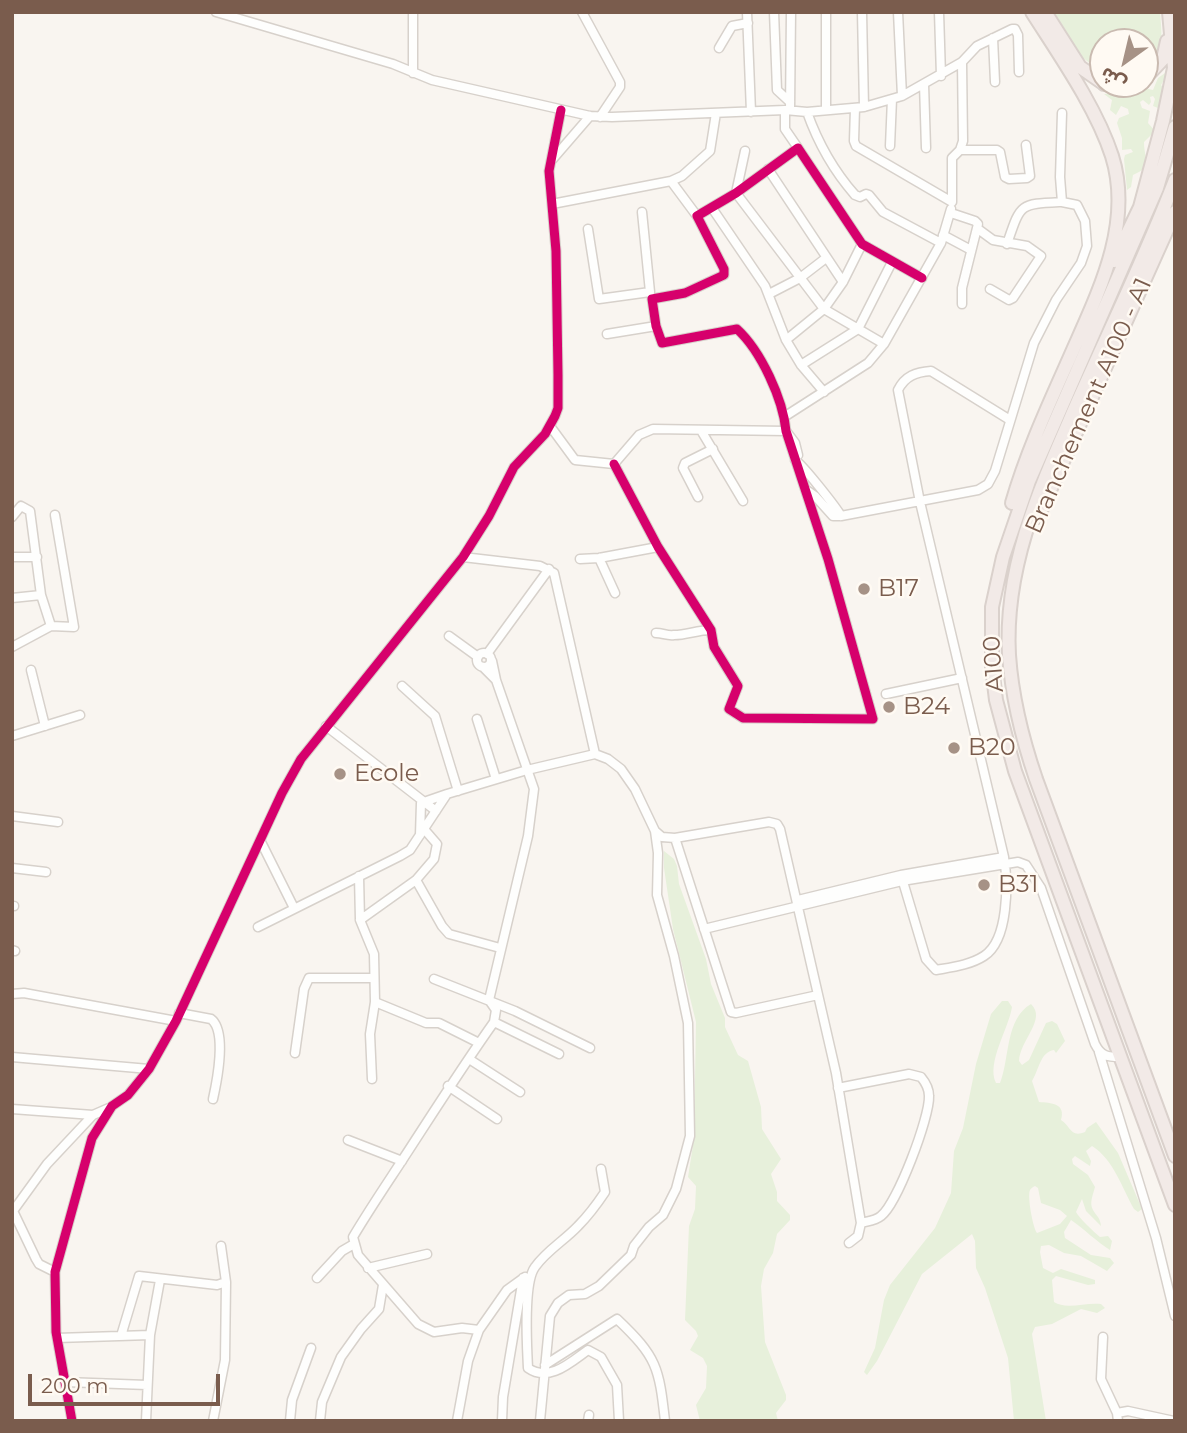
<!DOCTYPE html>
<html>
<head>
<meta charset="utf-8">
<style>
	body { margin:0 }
	#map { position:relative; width:1187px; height:1433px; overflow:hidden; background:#f9f5f0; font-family:Montserrat,"Noto Sans Arabic",sans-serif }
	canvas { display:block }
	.frame { position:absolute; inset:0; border:14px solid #7a5c4d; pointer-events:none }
	.north { position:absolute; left:1089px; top:28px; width:70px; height:70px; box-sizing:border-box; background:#fffaf3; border:2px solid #cabbb1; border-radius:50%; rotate:214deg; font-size:19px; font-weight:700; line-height:28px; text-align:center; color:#7a5c4d }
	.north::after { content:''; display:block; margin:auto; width:24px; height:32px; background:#a69286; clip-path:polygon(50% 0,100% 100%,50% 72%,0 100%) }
	.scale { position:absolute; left:28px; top:1374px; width:192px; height:32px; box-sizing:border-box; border:4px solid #7a5c4d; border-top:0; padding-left:9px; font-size:21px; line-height:24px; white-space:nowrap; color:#7a5c4d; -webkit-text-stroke:5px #fffaf3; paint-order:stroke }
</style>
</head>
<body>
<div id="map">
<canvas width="1187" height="1433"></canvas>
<div class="frame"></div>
<div class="north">ش</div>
<div class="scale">200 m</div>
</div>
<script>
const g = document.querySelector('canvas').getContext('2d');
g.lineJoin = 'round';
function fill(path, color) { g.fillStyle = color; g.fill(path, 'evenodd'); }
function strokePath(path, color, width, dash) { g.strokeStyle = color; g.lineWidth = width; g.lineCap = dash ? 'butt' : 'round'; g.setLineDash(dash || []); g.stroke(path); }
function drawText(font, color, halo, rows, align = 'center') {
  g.font = font + ' Montserrat,sans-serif'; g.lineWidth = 5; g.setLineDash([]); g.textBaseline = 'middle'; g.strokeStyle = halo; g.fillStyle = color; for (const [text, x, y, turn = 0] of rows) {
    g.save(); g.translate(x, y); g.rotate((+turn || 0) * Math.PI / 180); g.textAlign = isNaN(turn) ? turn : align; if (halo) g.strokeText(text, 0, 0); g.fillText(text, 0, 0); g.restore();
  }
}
const green = new Path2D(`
	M1054,12H1160C1162,39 1165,49 1145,70V42H1103V73L1083,58Z
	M1165,73L1167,75L1161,85L1164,89L1158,108L1153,106L1155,99L1153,96L1150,97L1151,102L1149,105L1143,100L1140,102L1142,108L1150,111L1148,123L1155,131L1144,142C1144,161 1154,166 1133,175L1131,187L1127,190L1124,159L1125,155L1133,152L1131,149L1122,150V138L1117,123L1119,118L1129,114L1128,109L1121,106L1116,115L1110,110L1112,100L1104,94L1122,93L1129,96L1144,88L1153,90L1158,78Z
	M664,851L674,859L677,866L679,884L706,959L711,984L725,1018V1027L738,1055L748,1061L761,1107L762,1129L781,1159L771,1174L777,1192V1201L790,1215V1220L777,1234L773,1253L764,1269L761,1286L765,1342L786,1395V1400L776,1413L778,1421H700L696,1405L706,1388L707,1366L703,1358L690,1350L698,1336L696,1331L685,1320L689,1226L695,1209L696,1186L688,1177L694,1139L696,1022L673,929L664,868Z
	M1002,1001H1008L1012,1007C1009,1028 986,1063 996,1083H1000C1010,1058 1005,1019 1031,1004C1047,1019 1020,1040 1019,1061L1022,1065L1029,1060L1046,1023L1052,1021L1057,1024L1065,1041L1056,1053L1054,1050C1040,1052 1039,1070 1032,1081L1039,1102C1051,1103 1066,1103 1061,1120C1071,1126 1070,1138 1085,1132L1087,1128L1096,1122L1118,1153L1142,1209L1138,1212L1134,1209C1122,1188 1114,1160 1092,1146L1086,1151L1091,1161L1090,1166L1075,1156L1072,1159L1073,1164L1088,1175L1095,1187C1093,1195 1089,1203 1093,1210C1097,1217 1100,1217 1101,1226L1086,1211L1082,1199L1076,1212C1079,1218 1093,1231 1100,1237L1108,1236L1112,1241L1110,1250C1097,1242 1084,1229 1071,1220L1064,1232L1065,1238L1091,1255L1110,1258L1114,1263L1107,1271L1081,1256L1064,1253L1049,1245L1041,1246L1040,1252L1043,1268L1053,1273L1061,1269L1095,1280V1284L1088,1285L1056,1276L1052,1280L1054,1302C1066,1310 1086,1302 1101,1304L1105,1308L1097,1313L1081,1309L1052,1324L1035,1327L1032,1334L1046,1421H1014L1008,1358L985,1288L976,1268L975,1241L972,1234L922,1274L877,1361L867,1375L864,1372L875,1348L884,1300L890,1285L935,1228L951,1193L954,1151L963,1128L976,1064L991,1014ZM1035,1186L1038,1188L1041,1203L1060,1210L1067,1216L1060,1224L1037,1233C1033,1228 1027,1196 1030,1190C1031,1188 1033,1187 1035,1186Z`);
const minor = new Path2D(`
	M216,12L393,64L432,80L590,116L612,117L785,110L807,112L864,107L902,96L962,62L977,46L1012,29H1015L1018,35L1019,72
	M413,12V73
	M582,12L620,82V87L600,117
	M747,12L751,112
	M774,12L777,90L790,102
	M826,12V110
	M862,12L864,107
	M898,12L902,96
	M939,12L941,76
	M993,38L995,82
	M719,48L732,26L748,23
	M924,84L926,148
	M855,108L854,141L856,146L952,202V158L960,150L963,141L962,62
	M785,110V129L798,148
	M790,110L791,12
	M890,146L892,99
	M960,150H997L1000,152L1005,177L1009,179L1027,178L1030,176L1026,145
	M745,151L736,193L824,309L884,344
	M552,160L590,116
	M768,169L843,282
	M671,181L697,216
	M552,204L671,181L682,176L710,151L716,113
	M712,208L765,286L786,340L801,365L824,392
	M951,213L975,221L978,224L962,288V304
	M588,229L599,299L650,292L642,212
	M978,229L993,240L1027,246L1041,256L1013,298L1009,300L990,289
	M943,235L971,250
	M941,243L951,209
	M1007,244C1021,203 1019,204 1062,202
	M769,294L800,278L826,258
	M607,334L656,326
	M786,340L824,309L843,282L862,244
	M801,365L858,329L892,262
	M784,417L868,363L884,344L941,243L883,212L869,195L866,194L860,197L855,195C833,170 818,143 807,112
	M550,426L575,460L614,464
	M702,432L743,501
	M795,460C802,464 836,507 841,516
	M614,464L658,547L711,630L714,647L738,686L729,709L743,718L873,719L828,559L786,431C783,399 761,351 737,329L662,343L656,326L652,299L685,293L724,275V269L697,216L736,193L798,148L862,244L922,278
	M614,464L639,435L653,429L786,431L795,443L798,455
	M805,489L815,496L833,516H841L978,490L988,484L995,471L1034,343L1056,300L1081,263L1087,246L1085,221L1077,205L1062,202L1060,177L1062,113
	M698,497L683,468L685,463L713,449
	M12,517L21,506L30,511L41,595
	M12,557H37
	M463,557L540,566L554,573L595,754
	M599,558L615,593
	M580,559L599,558L658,547
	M12,598L41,595L51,626L12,647
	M51,626L74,627L55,515
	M656,633C663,633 667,636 674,635C687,635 697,630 711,630
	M449,636L478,657
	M477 660a7 7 0 1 1 14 0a7 7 0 1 1-14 0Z
	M487,654L549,569
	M483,667L496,680L492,661
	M31,670L45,726
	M402,686L435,716L458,791
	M886,694L962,678
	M477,719L496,779
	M326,726L436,811
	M12,736L80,715
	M12,816L58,822
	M420,835L421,803L447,794
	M675,838L731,1012L736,1013L818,995
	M260,840L294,908
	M12,868L46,872
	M901,875L926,959L936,970C953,967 970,965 984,956C1009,940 1008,883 1004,857L920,502L898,390C905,376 916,372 931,371L1010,420
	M359,876L360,920L374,954L375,1002L370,1034L372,1079
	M416,880L442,926L449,934L500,948
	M798,900L901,875L1004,857
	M12,906H14
	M360,920L416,880L434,859L437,844L424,829
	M258,927L400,856L410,850L447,794L527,770L595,754L608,759L621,769L635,789L655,831L662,837L675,838L769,822L777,824L780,829L836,1073L861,1223L858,1236L849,1243
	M704,929L902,881L1018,862L1026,865L1041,888L1095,1044C1101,1056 1107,1057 1120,1057
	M12,950L15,951
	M434,979L515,1011L590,1048
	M12,994L24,993L176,1021
	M375,1002L426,1023H439L479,1043
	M179,1013L211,1019C227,1031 217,1081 213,1099
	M494,1022L559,1054
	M1099,1052L1156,1238L1175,1316
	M295,1053L304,989L309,978H374
	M12,1057L149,1069
	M469,1059L520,1092
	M448,1086L497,1119
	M838,1088L909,1074L921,1077C926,1083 929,1088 929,1096C930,1117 897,1204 881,1216C875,1221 868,1221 861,1223
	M12,1109L93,1115L109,1108
	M348,1140L402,1161
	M601,1169L605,1192C597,1204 588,1216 578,1226C565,1240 546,1251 535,1267C523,1283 527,1347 528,1368C549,1383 571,1362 588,1350L601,1357L617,1385L619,1421
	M368,1268L427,1254
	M55,1272L39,1264L36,1259L13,1211L47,1164L93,1115
	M317,1278L342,1251L354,1244
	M479,1330L507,1290L525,1277
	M121,1336L139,1276L217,1285L226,1282L221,1246
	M1103,1337L1101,1379L1117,1413L1118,1421
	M57,1338L150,1335
	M545,1365L617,1319C657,1357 659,1367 665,1421
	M65,1382L147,1385
	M1117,1413L1128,1411L1174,1421
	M72,1421L56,1332L55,1272L92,1138L112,1106L128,1095L149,1069L176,1021L282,793L301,759L463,557L489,516L514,467L545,434L555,416L558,408V375L556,251L549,171L561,110
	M146,1421L150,1335L160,1280
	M213,1421L225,1360L226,1282
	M290,1421L292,1400L311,1348
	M320,1421L322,1402L341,1357L361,1329L379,1309L383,1285
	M457,1421L468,1361L479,1330L462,1328L434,1332L418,1324L358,1255L353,1237C369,1210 386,1185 403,1159C433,1113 462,1067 494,1022L496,1010L489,1000L528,836L534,789L496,680
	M502,1421L503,1397L523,1278
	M540,1421L550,1316L558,1303L569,1295L585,1294L599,1286L631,1255L634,1246L649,1227L663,1215L676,1189L690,1136L688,1023L674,956L657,895L658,853L655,831
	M588,1421L589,1415`);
const highway = new Path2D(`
	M1045,12L1080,67L1103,83
	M1145,78L1163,59L1167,41
	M1104,84H1133
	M1175,127L1157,188L1029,481L1003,557L992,607V667L996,700L1015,771L1175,1205
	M1175,180C1145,258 1108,333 1074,410C1040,488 1004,567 1009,655C1012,698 1022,738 1036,779L1175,1156
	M1114,261L1140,207L1163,121L1174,68L1169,12
	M1012,503C1026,454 1048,406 1069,359C1096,297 1134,226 1112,156C1096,107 1060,56 1032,12
	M1038,517L1175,212`);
const cycleway = new Path2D(`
	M614,464L658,547L711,630L714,647L738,686L729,709L743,718L873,719L828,559L786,431C783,399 761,351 737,329L662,343L656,326L652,299L685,293L724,275V269L697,216L736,193L798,148L862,244L922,278
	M72,1421L56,1332L55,1272L92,1138L112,1106L128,1095L149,1069L176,1021L282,793L301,759L463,557L489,516L514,467L545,434L555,416L558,408V375L556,251L549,171L561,110`);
const markers = [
	[864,589,7,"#a69286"],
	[889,707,7,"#a69286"],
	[954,748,7,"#a69286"],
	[340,774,7,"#a69286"],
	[984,885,7,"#a69286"]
];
const streetNames = [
	["Branchement A100 - A1",1089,406,-66],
	["A100",994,664,-94]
];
const poiNames = [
	["B17",878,589],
	["B24",903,707],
	["B20",968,748],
	["Ecole",354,774],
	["B31",998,885]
];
fill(green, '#e7f0db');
strokePath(minor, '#d7d1cb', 11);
strokePath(highway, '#dad1cc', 16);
strokePath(minor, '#fefefd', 8);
strokePath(highway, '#f2eae7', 12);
strokePath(cycleway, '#d6006c', 9);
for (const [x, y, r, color] of markers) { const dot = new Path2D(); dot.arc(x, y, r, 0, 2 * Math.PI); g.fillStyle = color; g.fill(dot); strokePath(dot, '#fffaf3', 2.5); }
drawText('24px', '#7a5c4d', '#fffaf3', streetNames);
drawText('24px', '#7a5c4d', '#fffaf3', poiNames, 'left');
</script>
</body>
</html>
